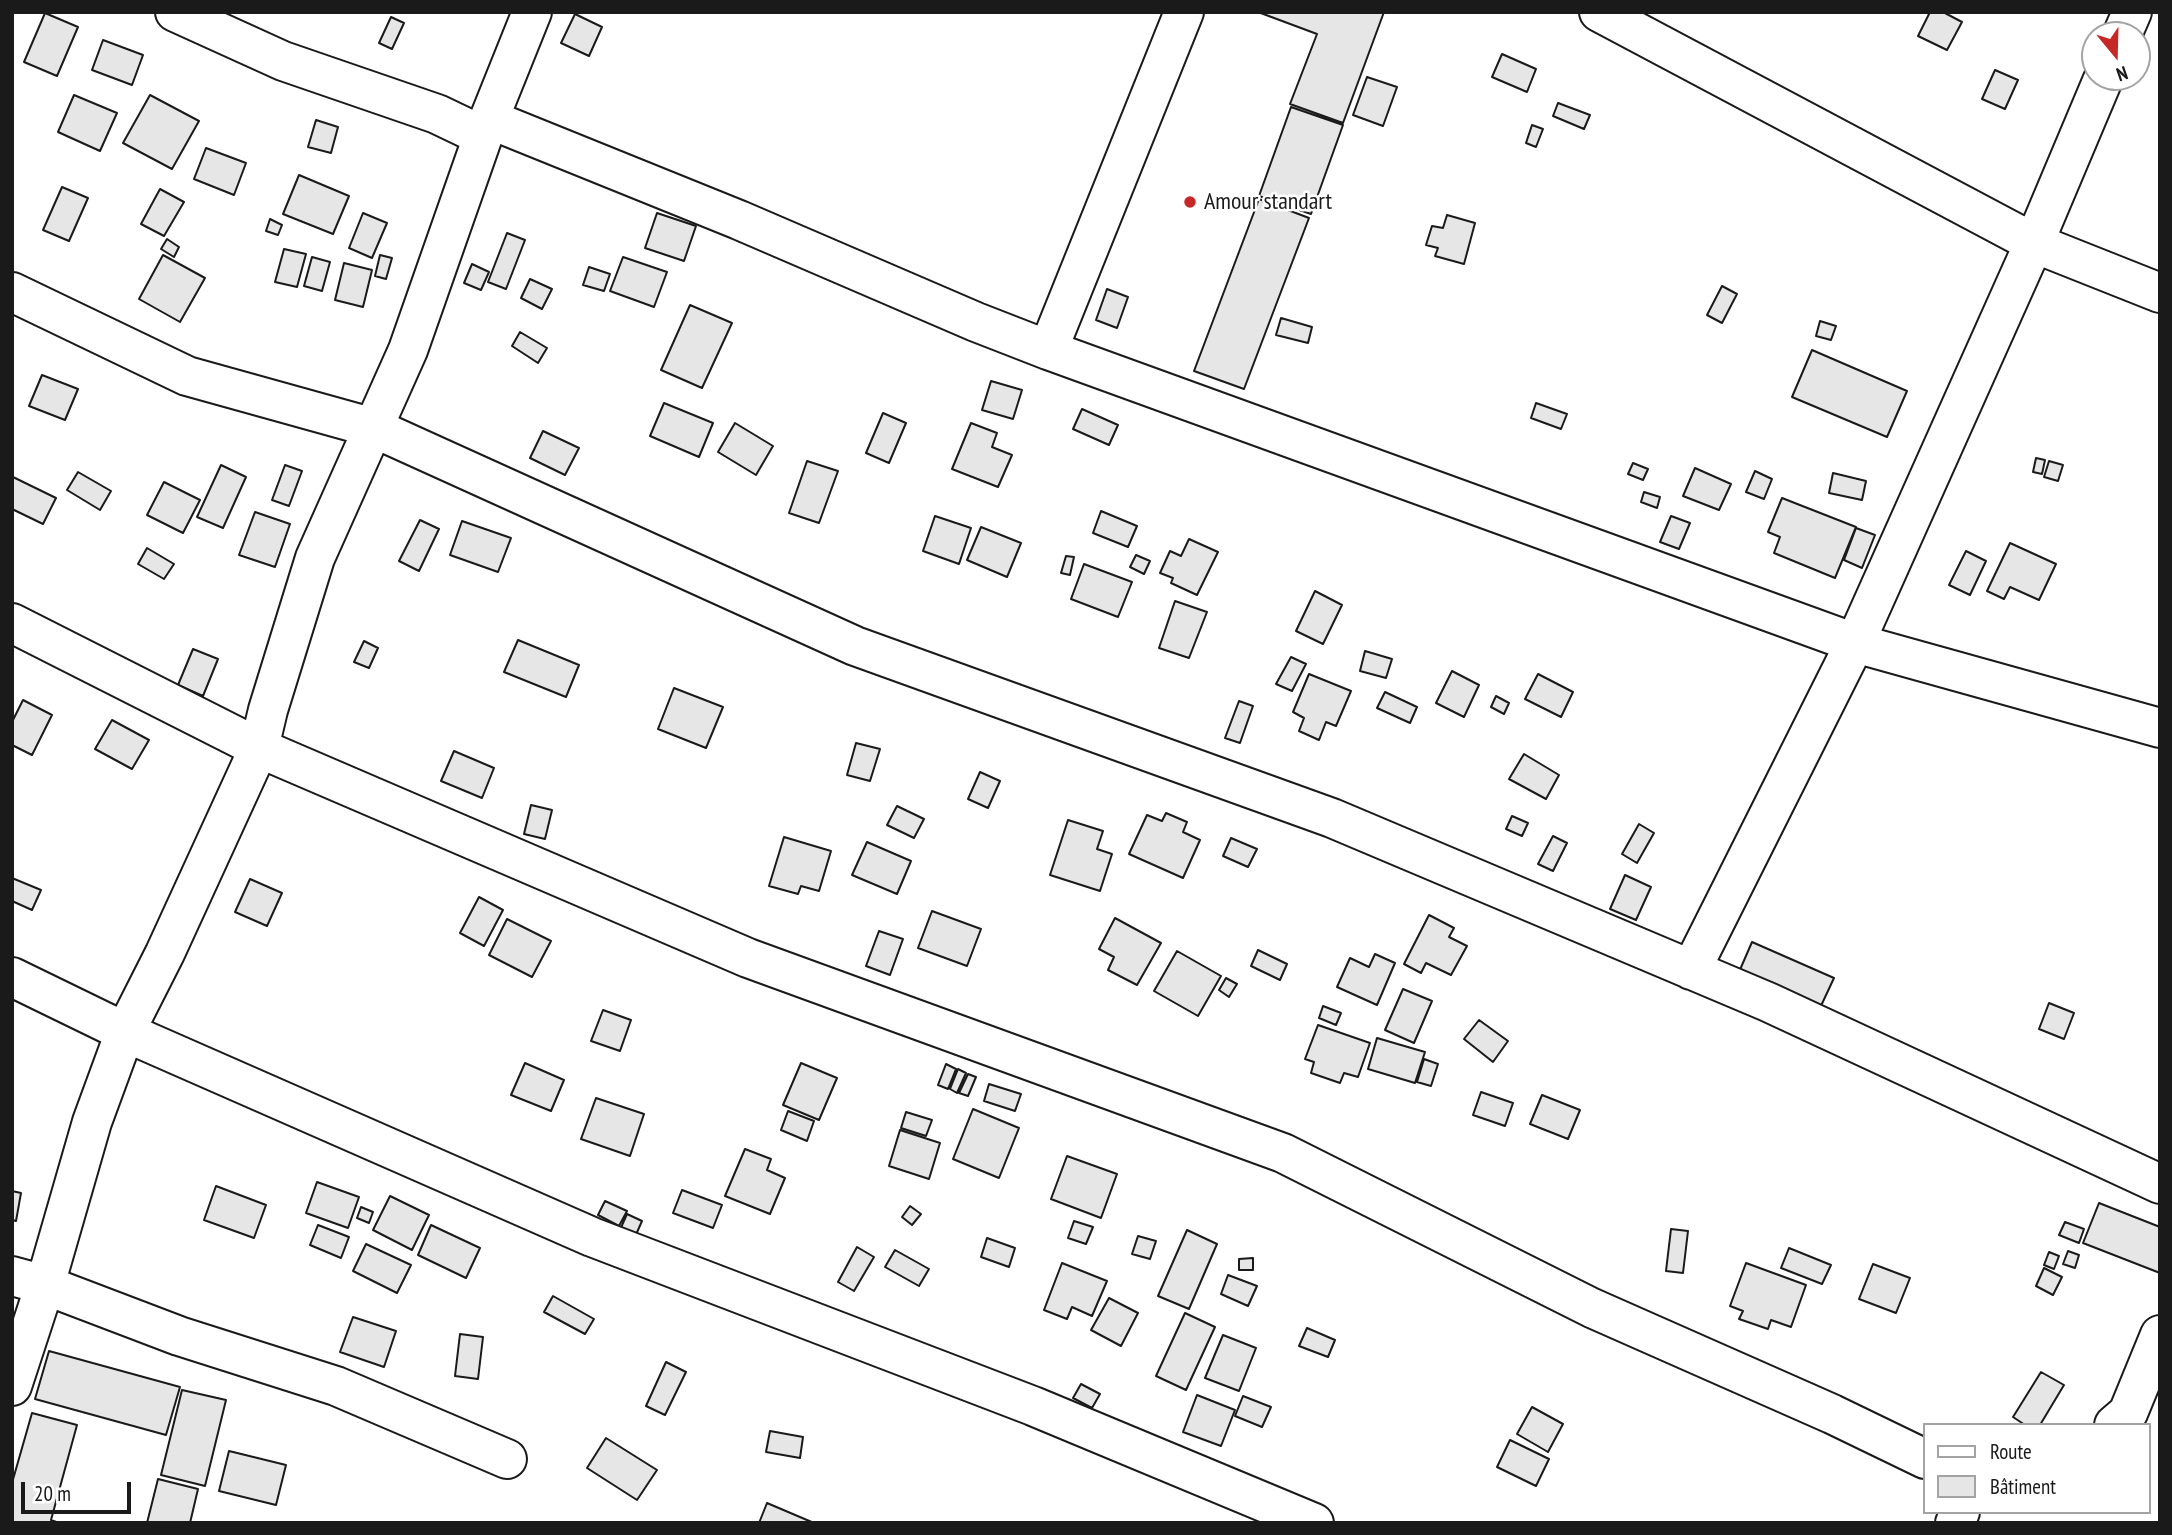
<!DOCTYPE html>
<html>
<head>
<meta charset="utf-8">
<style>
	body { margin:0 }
	#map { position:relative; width:2172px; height:1535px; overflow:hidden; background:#fff; font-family:"PT Sans Narrow",sans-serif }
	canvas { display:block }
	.frame { position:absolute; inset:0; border:14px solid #1a1a1a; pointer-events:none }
	.legend { position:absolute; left:1923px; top:1423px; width:228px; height:91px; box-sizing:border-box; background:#fff; border:2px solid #a3a3a3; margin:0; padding:9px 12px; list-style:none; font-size:21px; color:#1a1a1a }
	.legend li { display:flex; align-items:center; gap:14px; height:35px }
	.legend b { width:35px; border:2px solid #a3a3a3 }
	.north { position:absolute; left:2081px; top:21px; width:70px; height:70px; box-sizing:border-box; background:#fff; border:2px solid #a3a3a3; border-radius:50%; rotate:161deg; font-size:19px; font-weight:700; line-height:28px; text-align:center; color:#1a1a1a }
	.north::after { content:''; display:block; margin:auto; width:24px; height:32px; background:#c62828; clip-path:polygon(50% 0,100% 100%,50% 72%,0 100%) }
	.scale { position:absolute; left:21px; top:1482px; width:110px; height:32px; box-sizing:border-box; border:4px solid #1a1a1a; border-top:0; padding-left:9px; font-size:21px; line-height:24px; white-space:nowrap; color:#1a1a1a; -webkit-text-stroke:5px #fff; paint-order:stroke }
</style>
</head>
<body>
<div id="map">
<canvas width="2172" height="1535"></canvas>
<div class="frame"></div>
<ul class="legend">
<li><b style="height:9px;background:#fff"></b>Route</li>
<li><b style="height:19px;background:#e6e6e6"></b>Bâtiment</li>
</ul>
<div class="north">N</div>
<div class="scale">20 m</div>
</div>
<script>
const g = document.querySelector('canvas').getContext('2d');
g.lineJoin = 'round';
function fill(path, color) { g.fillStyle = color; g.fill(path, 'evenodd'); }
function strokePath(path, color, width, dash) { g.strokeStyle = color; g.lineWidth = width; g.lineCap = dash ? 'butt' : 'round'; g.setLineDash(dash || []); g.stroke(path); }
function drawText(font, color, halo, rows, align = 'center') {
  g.font = font + ' "PT Sans Narrow",sans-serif'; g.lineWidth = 5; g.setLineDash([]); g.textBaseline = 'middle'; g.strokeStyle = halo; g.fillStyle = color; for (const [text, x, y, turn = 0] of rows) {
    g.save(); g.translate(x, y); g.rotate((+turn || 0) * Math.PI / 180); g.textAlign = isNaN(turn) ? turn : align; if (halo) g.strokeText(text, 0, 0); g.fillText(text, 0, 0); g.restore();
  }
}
const building = new Path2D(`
	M1258,12H1384L1343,123L1290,104L1317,34Z
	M1930,12H1943L1962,22L1947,50L1918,36Z
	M45,13L78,27L57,76L24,62Z
	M575,14L602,27L589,56L561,43Z
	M391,17L404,23L392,49L379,43Z
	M103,40L143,55L132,85L92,70Z
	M1502,54L1536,69L1527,92L1492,77Z
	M1995,70L2018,80L2005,109L1982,99Z
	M1367,77L1397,87L1383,126L1353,115Z
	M74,95L117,113L100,151L58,132Z
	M150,95L199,121L172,169L123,143Z
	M1558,103L1590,115L1584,129L1553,116Z
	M1291,107L1343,125L1311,214L1259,196Z
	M316,120L338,127L331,153L308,147Z
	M1532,125L1543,129L1536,147L1526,143Z
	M206,148L246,163L234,195L194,179Z
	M299,175L349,196L333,234L283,214Z
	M62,187L88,198L69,241L43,230Z
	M160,189L184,202L164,236L141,224Z
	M1259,199L1309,218L1244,389L1194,371Z
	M363,213L387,223L372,258L349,248Z
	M657,213L696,226L684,261L645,248Z
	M1447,215L1475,223L1464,264L1435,256L1438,248L1426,245L1432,226L1443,228Z
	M270,219L282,225L278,235L266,231Z
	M507,233L525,240L506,289L488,282Z
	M167,239L179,247L174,257L161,249Z
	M284,249L306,254L297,287L275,282Z
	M163,255L205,278L180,322L139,299Z
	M380,255L392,258L386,279L375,276Z
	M312,257L330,262L322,291L304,286Z
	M623,257L667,272L654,307L610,291Z
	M344,263L372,270L363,307L335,300Z
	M472,264L489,272L481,290L464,283Z
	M589,267L610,274L604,291L583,285Z
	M530,279L552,289L542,309L521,298Z
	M1722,286L1737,294L1722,323L1707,315Z
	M1107,289L1128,297L1117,328L1096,320Z
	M690,305L732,323L702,388L661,370Z
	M1281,318L1312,327L1308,343L1276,335Z
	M1820,321L1836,326L1831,340L1816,336Z
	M520,332L547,348L538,363L512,346Z
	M1812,350L1907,391L1887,437L1792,397Z
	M42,375L78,389L65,420L29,406Z
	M991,381L1022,390L1013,419L982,410Z
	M664,403L713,423L699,457L650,436Z
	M1536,403L1567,414L1561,429L1531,418Z
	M1082,409L1118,425L1109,445L1073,429Z
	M883,413L906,423L889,463L866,453Z
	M735,423L773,446L756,475L718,452Z
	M971,423L997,433L992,447L1012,455L998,487L952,469Z
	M543,431L579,448L565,475L530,458Z
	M2036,458L2045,460L2042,474L2033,472Z
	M807,461L838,471L819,523L789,513Z
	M2049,461L2063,465L2058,481L2044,477Z
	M1633,463L1648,469L1643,480L1628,474Z
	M221,465L246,477L223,528L197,517Z
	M285,465L302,471L289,506L272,500Z
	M1695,468L1731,484L1719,510L1683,496Z
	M1755,471L1772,479L1764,499L1746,492Z
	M78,472L111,491L100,510L67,490Z
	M1833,473L1866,481L1862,500L1829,493Z
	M13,477L56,498L43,524L12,509Z
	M164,482L200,500L183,533L147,515Z
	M1644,492L1660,497L1657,508L1641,502Z
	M1782,498L1856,527L1835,578L1774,553L1780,537L1768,532Z
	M1101,511L1137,526L1128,547L1093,533Z
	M255,512L290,524L275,567L239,555Z
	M935,516L971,528L959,564L923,551Z
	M1671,516L1690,523L1679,549L1660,542Z
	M420,520L439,529L419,571L399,561Z
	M462,521L511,538L498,572L450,555Z
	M981,527L1021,543L1007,577L967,560Z
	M1856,528L1875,535L1862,568L1844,560Z
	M1189,539L1218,552L1197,595L1171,583L1173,578L1160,573L1170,551L1181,556Z
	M2010,543L2056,564L2039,600L2010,587L2004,599L1987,591Z
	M147,548L174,564L164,579L138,564Z
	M1966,551L1986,561L1970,595L1949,585Z
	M1136,555L1150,561L1144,574L1130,567Z
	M1066,556L1074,557L1070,575L1061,573Z
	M1084,564L1132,582L1118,617L1071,599Z
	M1315,591L1342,605L1323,644L1296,631Z
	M1175,601L1207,612L1189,658L1159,648Z
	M518,640L579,665L566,697L504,672Z
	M364,641L378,648L369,668L354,662Z
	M193,649L218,659L203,696L178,685Z
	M1365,651L1392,659L1386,678L1360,671Z
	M1291,657L1306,664L1292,691L1276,684Z
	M1452,671L1479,685L1464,717L1436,703Z
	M1309,674L1351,691L1336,726L1326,722L1319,740L1299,731L1304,718L1293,712Z
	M1538,674L1573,692L1561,717L1525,699Z
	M674,688L723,707L706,748L658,729Z
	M1385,692L1417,707L1410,723L1377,708Z
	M1496,696L1509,703L1504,714L1491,707Z
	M23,700L52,715L32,755L12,745V722Z
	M1239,701L1253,706L1240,743L1225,738Z
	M112,720L149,740L132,769L95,749Z
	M856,743L880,749L870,781L847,775Z
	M454,751L494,768L482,798L441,781Z
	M1524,754L1559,775L1546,799L1509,779Z
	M980,772L1000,781L988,808L968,799Z
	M531,805L552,810L545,839L524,834Z
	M897,806L924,819L914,838L887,825Z
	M1166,813L1187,822L1183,832L1200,840L1183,878L1129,854L1147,815L1162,821Z
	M1512,816L1528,823L1522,836L1506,829Z
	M1068,820L1103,831L1097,849L1112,854L1100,891L1050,875Z
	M1639,824L1654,833L1637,863L1622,854Z
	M1553,836L1567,843L1553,871L1538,864Z
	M784,837L831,851L819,891L801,886L798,894L769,886Z
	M1231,838L1257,849L1248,867L1223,856Z
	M867,842L911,861L897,894L852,875Z
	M1625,875L1651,887L1636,920L1610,909Z
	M12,878L41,890L32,910L12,901Z
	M250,879L282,893L267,926L235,912Z
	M479,897L503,910L484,946L460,933Z
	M932,911L981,929L967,966L918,948Z
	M1429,915L1454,928L1449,937L1467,946L1451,975L1426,963L1421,973L1404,964Z
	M1115,918L1161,943L1137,985L1108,970L1114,957L1099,949Z
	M507,919L551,941L532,977L489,955Z
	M879,931L903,939L890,975L866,966Z
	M1752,942L1834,978L1820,1008L1739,972Z
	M1258,950L1287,964L1280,980L1251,966Z
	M1177,951L1221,976L1198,1016L1154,991Z
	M1375,954L1395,963L1377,1005L1337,987L1350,958L1369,967Z
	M1226,978L1237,984L1229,997L1219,990Z
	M1403,989L1432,1001L1414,1043L1385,1030Z
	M2049,1003L2074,1013L2064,1039L2039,1029Z
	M1323,1006L1341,1013L1336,1025L1319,1018Z
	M603,1010L631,1020L620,1051L591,1041Z
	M1479,1020L1508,1041L1493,1062L1464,1039Z
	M1318,1025L1370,1043L1358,1077L1344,1073L1340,1083L1311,1073L1314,1062L1305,1059Z
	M1377,1038L1425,1052L1415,1083L1368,1069Z
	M1424,1059L1438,1064L1431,1086L1417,1082Z
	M525,1063L564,1080L551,1111L511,1095Z
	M801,1063L837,1078L819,1120L783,1105Z
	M946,1064L956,1069L948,1089L938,1085Z
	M958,1069L966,1073L957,1093L950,1089Z
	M968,1074L976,1077L968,1096L959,1093Z
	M989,1084L1021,1094L1015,1111L984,1101Z
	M1481,1092L1513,1103L1505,1126L1473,1115Z
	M1542,1095L1580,1110L1568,1139L1530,1124Z
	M596,1098L644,1114L630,1156L581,1139Z
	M973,1109L1019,1128L999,1178L953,1159Z
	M788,1111L814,1121L807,1141L781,1130Z
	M906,1112L932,1120L926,1136L901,1128Z
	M900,1130L940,1143L929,1179L889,1166Z
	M745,1149L771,1159L767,1170L785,1178L770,1214L725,1196Z
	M1067,1156L1117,1174L1101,1218L1051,1199Z
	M317,1182L359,1197L348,1228L306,1213Z
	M216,1186L266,1205L254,1238L204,1220Z
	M682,1190L722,1205L713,1228L673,1213Z
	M12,1191L21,1193L16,1221L12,1220Z
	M390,1196L429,1215L412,1250L373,1230Z
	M605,1201L627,1211L619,1226L598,1215Z
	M2099,1203L2160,1227V1273L2083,1243Z
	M910,1206L921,1214L912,1225L902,1217Z
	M361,1207L373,1212L369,1223L357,1218Z
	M627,1214L642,1221L631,1246L616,1239Z
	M1074,1221L1093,1227L1086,1244L1068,1238Z
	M2065,1222L2084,1229L2079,1243L2059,1235Z
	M318,1225L349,1237L341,1258L310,1245Z
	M431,1225L480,1248L466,1278L418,1255Z
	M1671,1229L1688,1231L1683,1273L1666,1271Z
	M1187,1230L1217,1244L1189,1309L1158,1296Z
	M1138,1236L1156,1241L1150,1259L1132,1254Z
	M987,1238L1015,1248L1009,1267L981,1257Z
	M366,1244L411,1265L397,1293L353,1271Z
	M857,1247L874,1257L854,1291L838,1282Z
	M1789,1248L1831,1265L1822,1284L1781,1268Z
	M895,1250L929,1269L919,1286L885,1267Z
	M2068,1251L2079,1255L2075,1268L2063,1264Z
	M2049,1252L2059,1256L2054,1269L2044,1265Z
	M1253,1258V1270H1239V1259Z
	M1062,1263L1107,1281L1092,1316L1072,1307L1067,1319L1044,1310Z
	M1746,1263L1806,1285L1791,1327L1771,1320L1768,1329L1739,1319L1743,1311L1730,1306Z
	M1873,1264L1910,1278L1896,1313L1859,1299Z
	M2044,1268L2062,1277L2053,1295L2036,1286Z
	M1228,1275L1257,1286L1248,1306L1221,1294Z
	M553,1296L594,1319L585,1334L544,1312Z
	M1109,1298L1138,1313L1121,1346L1091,1330Z
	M1185,1313L1215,1327L1186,1390L1156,1376Z
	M353,1317L396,1331L384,1367L340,1352Z
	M1307,1328L1335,1340L1328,1357L1299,1346Z
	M460,1334L483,1337L478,1379L455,1376Z
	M1223,1335L1256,1348L1239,1391L1205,1378Z
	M49,1351L180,1387L166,1435L35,1399Z
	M666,1362L686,1372L665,1415L646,1406Z
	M2041,1372L2064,1385L2040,1425H2025L2013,1417Z
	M1081,1384L1100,1394L1092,1408L1073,1398Z
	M182,1390L226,1400L205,1486L161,1475Z
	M1197,1395L1235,1410L1221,1446L1183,1432Z
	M1243,1396L1271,1407L1262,1427L1235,1416Z
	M1532,1407L1563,1424L1548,1452L1517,1434Z
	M32,1413L77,1425L51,1520L59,1523H12V1483Z
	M770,1431L803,1437L800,1458L766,1452Z
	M606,1438L657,1470L637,1500L587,1468Z
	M1510,1440L1549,1459L1536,1486L1497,1467Z
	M229,1451L286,1465L276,1505L219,1491Z
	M158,1479L198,1489L190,1523H147Z
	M767,1503L814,1523H759Z`);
const minor = new Path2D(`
	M175,12L283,61L437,114L483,136
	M1599,12L2034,243L2160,293
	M2122,35L2132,12
	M489,119L739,220L976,322L1048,350L1855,643L2160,728
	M12,292L187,376L374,428L855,646L1332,818L1768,1002L2160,1184
	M1048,350L1184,12
	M12,623L259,748L748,958L1283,1153L1592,1308L1832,1414L1925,1459
	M1691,970L1855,643L2034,243L2104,77
	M12,977L125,1032L592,1237L1033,1406L1314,1523
	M12,1276L45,1285L179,1336L336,1386L507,1459
	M12,1386L45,1285L92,1122L125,1032L165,953L259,748L268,710L315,558L408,350L489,119L532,12
	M2114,1425L2128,1413L2160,1335
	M1955,1523L1960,1512`);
const markers = [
	[1190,202,7,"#c62828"]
];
const poiNames = [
	["Amour standart",1204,202]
];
fill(building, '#e6e6e6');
strokePath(building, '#1a1a1a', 2);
strokePath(minor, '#1a1a1a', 42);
strokePath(minor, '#fff', 38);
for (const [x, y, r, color] of markers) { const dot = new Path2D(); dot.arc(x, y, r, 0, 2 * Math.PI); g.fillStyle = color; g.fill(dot); strokePath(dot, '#fff', 2.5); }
drawText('24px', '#1a1a1a', '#fff', poiNames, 'left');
</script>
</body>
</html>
